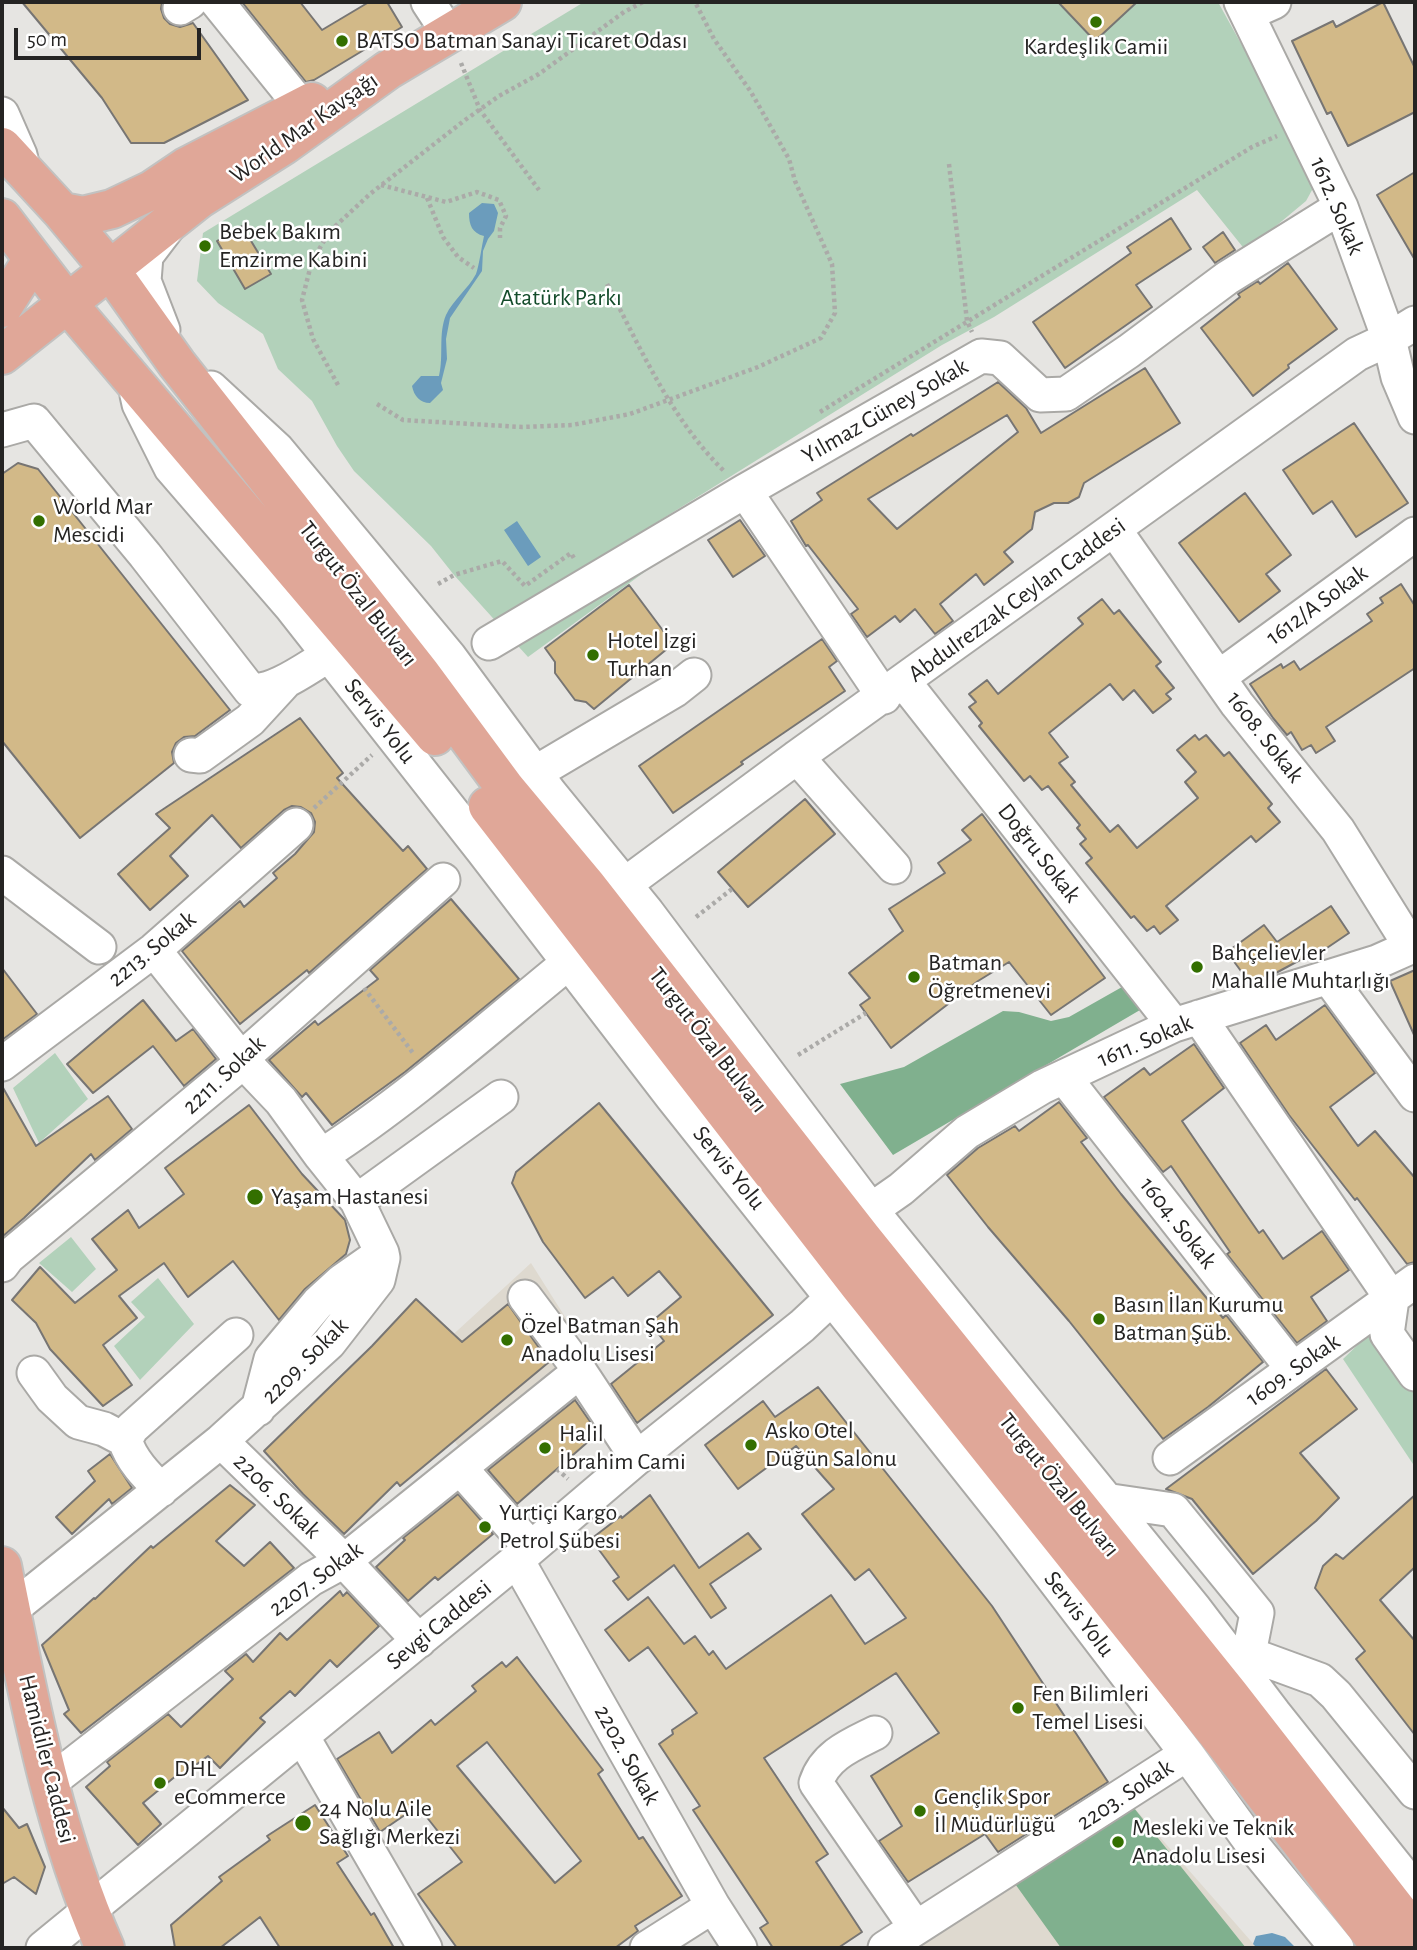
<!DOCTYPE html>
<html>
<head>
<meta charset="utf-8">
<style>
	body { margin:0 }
	#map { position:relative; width:1417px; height:1950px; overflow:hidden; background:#e6e5e2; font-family:"Alegreya Sans",sans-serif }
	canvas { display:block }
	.frame { position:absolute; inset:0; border:4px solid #252423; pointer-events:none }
	.scale { position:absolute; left:14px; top:28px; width:187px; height:32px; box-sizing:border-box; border:4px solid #252423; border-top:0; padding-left:9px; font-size:21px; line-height:24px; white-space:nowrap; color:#252423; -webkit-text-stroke:5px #fff; paint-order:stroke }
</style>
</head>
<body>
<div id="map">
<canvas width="1417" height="1950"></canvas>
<div class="frame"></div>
<div class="scale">50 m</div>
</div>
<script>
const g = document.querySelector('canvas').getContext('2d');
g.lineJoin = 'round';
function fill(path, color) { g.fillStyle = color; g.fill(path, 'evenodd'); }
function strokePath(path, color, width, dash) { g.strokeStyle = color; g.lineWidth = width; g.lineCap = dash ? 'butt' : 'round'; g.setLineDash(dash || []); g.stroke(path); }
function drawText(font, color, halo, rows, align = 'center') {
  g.font = font + ' "Alegreya Sans",sans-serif'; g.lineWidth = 5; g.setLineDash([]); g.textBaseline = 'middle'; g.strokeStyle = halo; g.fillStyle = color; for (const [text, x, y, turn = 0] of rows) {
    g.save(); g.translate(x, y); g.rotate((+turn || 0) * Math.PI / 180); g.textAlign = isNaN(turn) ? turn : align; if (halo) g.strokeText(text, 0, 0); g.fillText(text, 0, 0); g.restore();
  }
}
const built = new Path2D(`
	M531,1263L567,1320L568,1361L460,1449L409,1375Z
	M1130,1803L1257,1948H916L1013,1881Z`);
const green = new Path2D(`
	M584,2H1218L1317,181L1306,201L1246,251L1197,190L994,317L942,345L654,524L672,552L528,657L454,575L431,546L354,471L337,446L312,401L278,369L263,334L218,303L197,281L203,233Z
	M55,1053L88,1099L39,1143L13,1088Z
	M71,1237L96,1269L72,1292L39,1263Z
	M158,1278L194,1324L140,1380L114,1346L145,1317L131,1302Z
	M1371,1332L1415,1394V1467L1343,1359Z`);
const forest = new Path2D(`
	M1122,987L1140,1010L893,1155L840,1084L904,1067L1003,1011L1019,1012L1051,1021L1069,1017Z
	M1130,1803L1246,1948H1061L1013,1881Z`);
const water = new Path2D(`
	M482,203L494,204L498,213L494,231L488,239L483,251L482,271L450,318L446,339L447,359L441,383L443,390L430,403C420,403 414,396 412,386L421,376H439C444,355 438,334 446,315C453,300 468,289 476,274C479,266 482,245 484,236C472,233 469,225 469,213Z
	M517,521L541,557L528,566L504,530Z
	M1272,1933L1285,1937L1296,1948H1257L1253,1944L1256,1936Z`);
const building = new Path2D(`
	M22,2H162L161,9L164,18L170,24L180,27L193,23L248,100L164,143H131L102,98Z
	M242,2H300L322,30L369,2H387L402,27L314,80L306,82Z
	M1058,2H1137L1095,41Z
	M1383,2L1415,68V112L1348,146L1331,112L1327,114L1292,41L1333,21L1336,27Z
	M1415,172V260L1377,195Z
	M1171,218L1191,249L1136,285L1152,307L1065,368L1033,322L1131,253L1127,247Z
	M242,226L271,274L245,289L217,241Z
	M1223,232L1235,250L1215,263L1203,247Z
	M1288,263L1337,329L1288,365L1289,368L1253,396L1201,328L1240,297L1238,294L1258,281L1260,284Z
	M1145,368L1180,423L1084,483L1079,497L1068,503H1054L1035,512L1032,529L1004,552L1013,562L984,585L976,574L940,604L953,621L935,634L915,609L900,622L895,616L867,637L851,614L858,609L808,545L806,546L791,521L822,500L817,493L911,434L913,436L998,382L1026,408L1041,433ZM1007,415L1018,432L897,529L868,499Z
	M1354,423L1408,503L1356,537L1332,501L1313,514L1283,470Z
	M18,463L38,469L230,710L195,736L184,737L176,743L172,752L174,763L80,838L2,741V474Z
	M1245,493L1291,555L1266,574L1280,591L1239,622L1179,543Z
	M740,520L765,556L733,577L708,540Z
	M1401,584L1415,606V668L1326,727L1335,741L1316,753L1311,745L1302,750L1291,732L1287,735L1273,718L1250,684L1281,664L1283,668L1294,661L1300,670L1372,621L1367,614L1383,603L1380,598Z
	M629,585L673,644L594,709L586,702L575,700L555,673V662L545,648Z
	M1102,599L1114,614L1119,610L1161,662L1156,666L1174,688L1166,694L1171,699L1153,713L1134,690L1123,700L1110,684L1049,733L1068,757L1059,763L1075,782L1071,785L1110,832L1118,825L1137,848L1198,798L1185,782L1196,772L1177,750L1195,735L1199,740L1206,735L1224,756L1229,752L1272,804L1268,808L1280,822L1256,842L1251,836L1166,906L1178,920L1160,934L1154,926L1147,931L1134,916L1131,918L1086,863L1092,858L1080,844L1086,839L1077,828L1080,825L1048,786L1042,790L1030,776L1024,781L979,726L982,723L969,707L976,702L969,694L987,680L998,694L1083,624L1078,618Z
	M822,639L837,661L829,667L845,691L741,762L743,764L673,813L639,766Z
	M300,718L343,773L337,778L403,851L408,846L427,869L309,973L307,970L240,1024L182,951L240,901L244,907L277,878L273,873L295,854L314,832L315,822L311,813L301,807L292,806L284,810L241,848L212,815L170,856L188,876L150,910L118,874L170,828L156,814Z
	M805,799L835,834L748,907L718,872Z
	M982,814L1105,978L1051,1015L1009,962L978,981L891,1048L860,1005L870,998L849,973L903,931L889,909L945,873L938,863L971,840L962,830Z
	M451,899L519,979L405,1072L332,1125L306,1093L302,1097L269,1060L315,1021L318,1025L378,979L370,970Z
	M1331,906L1349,933L1315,956L1313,953L1274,974L1249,982L1227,952L1264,925L1277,942Z
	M2,968L37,1014L2,1040Z
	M1415,970V1037L1390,981Z
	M143,1000L176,1041L193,1029L216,1059L184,1086L153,1046L93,1093L67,1064Z
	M1325,1005L1375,1073L1330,1107L1358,1146L1375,1131L1415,1178V1262L1407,1264L1357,1198L1355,1200L1344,1186L1289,1115L1240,1043L1266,1025L1276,1040Z
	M1194,1044L1224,1088L1182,1121L1199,1146L1259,1233L1263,1230L1283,1259L1322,1231L1349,1270L1311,1297L1327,1321L1297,1343L1227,1254L1230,1252L1171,1166L1163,1172L1104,1097L1144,1068L1150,1075Z
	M2,1086L36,1146L108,1096L132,1129L95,1160L91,1154L24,1218L2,1237Z
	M1059,1102L1087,1138L1081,1142L1121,1194L1223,1318L1226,1315L1263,1362L1208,1407L1163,1439L1069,1321L988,1227L947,1175L978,1148L1015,1126L1019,1131Z
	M599,1103L773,1315L637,1423L611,1384L664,1341L650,1323L681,1297L659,1271L628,1296L613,1277L585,1298L543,1242L512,1183L516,1172Z
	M249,1105L302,1174L345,1220L350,1240L346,1254L305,1289L279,1320L233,1261L188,1297L164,1263L119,1296L137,1318L103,1345L132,1385L103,1406L50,1349L36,1323L12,1300L40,1267L75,1303L117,1270L92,1239L128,1210L139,1228L184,1194L165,1168Z
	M416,1299L462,1342L508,1304L549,1362L400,1486L397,1482L344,1534L303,1494L264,1451L372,1346Z
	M1326,1369L1357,1409L1300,1453L1339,1498L1316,1521L1253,1574L1192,1499L1166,1489Z
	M818,1387L992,1606L1108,1782L998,1852L985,1834L908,1882L879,1841L902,1826L871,1776L939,1733L896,1673L764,1758L828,1854L816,1862L862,1932L838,1948H773L760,1928L768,1923L693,1810L700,1806L659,1744L673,1734L672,1730L697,1713L648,1647L629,1661L605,1630L648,1597L684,1644L695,1636L709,1655L713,1651L726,1669L831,1595L865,1644L906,1618L869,1569L855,1580L802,1514L834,1489L796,1446L738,1489L705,1445L763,1401L775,1417Z
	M575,1400L598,1433L517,1504L488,1470Z
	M110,1454L132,1488L112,1504L109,1499L72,1534L56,1517L95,1481L88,1471Z
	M230,1485L255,1505L216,1541L244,1566L270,1542L294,1568L81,1733L64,1714L69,1710L42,1645L94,1598L95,1599L151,1546L153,1548Z
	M458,1494L493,1534L438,1580L435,1577L408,1601L376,1567L405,1540L403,1538Z
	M650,1495L699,1568L748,1533L761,1549L710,1584L726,1608L711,1618L674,1565L628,1600L613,1581L619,1577L591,1539L621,1516L622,1518Z
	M1415,1495V1567L1380,1600L1415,1641V1735L1356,1659L1365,1651L1315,1588L1323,1566L1336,1554L1343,1559Z
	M340,1591L343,1596L347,1592L379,1626L337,1667L330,1660L295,1696L290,1691L260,1718L265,1722L220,1768L208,1756L179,1777L177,1775L143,1803L161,1824L138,1845L86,1787L110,1766L107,1762L168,1714L181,1727L233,1679L225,1671L246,1654L253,1662L280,1633L287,1640Z
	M517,1657L603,1770L598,1774L639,1839L643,1837L682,1896L635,1926L638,1931L615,1948H457L418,1894L462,1862L418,1806L380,1832L337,1759L379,1732L392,1753L431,1720L435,1725L476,1691L472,1686L502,1662L506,1667ZM487,1742L581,1861L555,1883L457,1766Z
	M315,1805L348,1856L337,1863L371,1915L374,1913L394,1948H280L260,1917L220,1948H175L171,1925L222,1881L219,1877L270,1840L267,1836Z
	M2,1807L19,1828L27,1824L45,1867L36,1894L14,1877L2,1884Z`);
const path = new Path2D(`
	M461,63L480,110L539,190
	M949,164L967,321L972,332
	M381,185L446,202L477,192L499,200L506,216L500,228V238
	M427,198L443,237L458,257L474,268
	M607,284C641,349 671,419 724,471
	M338,385L313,339L302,300L312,261L330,231L370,194L465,120L499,96L539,74L624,12L643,2
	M377,404L403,420L522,427L572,425L630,414L758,367L821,338L835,313L832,264L795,181L789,159L751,92L714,39L695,2
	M820,412L1252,147L1277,136
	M438,584L454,575L502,561L525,586L571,553L575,560
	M314,808L372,755
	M696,917L732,889
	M364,988L413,1053
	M798,1055L866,1013
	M557,1469L568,1479`);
const minor = new Path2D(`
	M217,2L301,106
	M428,2L449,34
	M1241,2L1341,207L1389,339L1398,377L1415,417
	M180,8L190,2
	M1247,14L1274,2
	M2,114L20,155L24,172
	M163,330L144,281L146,256L168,227
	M211,388L277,449L449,656L550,793L647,912L871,1210L1195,1609L1274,1713L1415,1890
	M137,395L139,404L171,468L292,608L483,851L672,1097L1010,1522L1187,1754L1255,1848L1337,1948
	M2,430L34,421L145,555L250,690C273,694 308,667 329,655
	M745,491L884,697
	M1114,529L1237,704L1338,830L1411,947
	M489,643L745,491L981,356L1000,358L1040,395L1066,394L1129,351L1227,278L1341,207
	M1219,677L1415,534
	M904,682L1174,1025
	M191,755L200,756L250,720L284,683
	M797,757L894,867
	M535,773L675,690L694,675
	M2,873L99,947
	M624,885L797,757L1357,354L1389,339L1415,323
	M154,950L241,1059L281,1101L321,1156
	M1328,977L1415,1095
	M1199,1017L1392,1299L1387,1334L1415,1374
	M2,1064L154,950L296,825
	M1064,1077L1293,1369
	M357,1201L501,1097
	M871,1210L901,1189L967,1132L1042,1087L1174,1025L1377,962L1415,945
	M2,1265L8,1257L232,1071L241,1059L443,880
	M525,1297L573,1361L637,1458
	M34,1373L52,1398L78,1422L104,1429L125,1440
	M258,1409L271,1359L318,1303L342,1281L382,1253
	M221,1441L344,1561L419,1641
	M1170,1458L1415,1281
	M460,1468L531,1548
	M161,1490C146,1475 131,1460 125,1440L132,1428L236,1335
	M1105,1500L1173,1510L1257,1613L1245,1674
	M517,1560L713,1906L740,1948
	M2,1617L221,1441L329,1343L378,1280L383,1258L382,1253L357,1201L321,1156C409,1099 487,1029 568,963
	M1229,1653L1249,1654L1320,1680L1336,1695L1415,1792
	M875,1733C851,1745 825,1755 816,1783L916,1928
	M302,1736L425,1948
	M49,1783L311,1579L344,1561L579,1372
	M43,1948L517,1560L637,1458L802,1326L832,1298
	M647,1948L713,1906
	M885,1948L1187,1754`);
const major = new Path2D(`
	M2,147L62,212L111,271L177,364L421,674L506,789L587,886L862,1238L1229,1694L1415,1933
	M62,212L83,216L112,209L152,190L186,167L312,102
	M2,218L68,304L435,736
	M2,308L33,259
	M2,355L199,199L284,145L388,70L502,2
	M488,806L859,1285L1227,1746L1382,1948
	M2,1566C28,1694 52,1828 105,1948`);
const markers = [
	[1096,22,7,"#336f00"],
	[342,41,7,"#336f00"],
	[205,246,7,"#336f00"],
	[39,521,7,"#336f00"],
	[593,655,7,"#336f00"],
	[1197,967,7,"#336f00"],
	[914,977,7,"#336f00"],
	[255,1197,9,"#336f00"],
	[1099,1319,7,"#336f00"],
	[507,1340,7,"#336f00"],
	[751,1445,7,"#336f00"],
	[545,1448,7,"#336f00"],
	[485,1527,7,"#336f00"],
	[1018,1708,7,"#336f00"],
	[160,1783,7,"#336f00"],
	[920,1811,7,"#336f00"],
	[303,1823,9,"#336f00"],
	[1118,1842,7,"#336f00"]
];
const poiNames = [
	["BATSO Batman Sanayi Ticaret Odası",356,41],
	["Kardeşlik Camii",1096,47,"center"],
	["Bebek Bakım",219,232],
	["Emzirme Kabini",219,260],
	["World Mar",53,507],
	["Mescidi",53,535],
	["Hotel İzgi",607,641],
	["Turhan",607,669],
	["Bahçelievler",1211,953],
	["Mahalle Muhtarlığı",1211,981],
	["Batman",928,963],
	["Öğretmenevi",928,991],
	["Yaşam Hastanesi",271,1197],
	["Basın İlan Kurumu",1113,1305],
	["Batman Şüb.",1113,1333],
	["Özel Batman Şah",521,1326],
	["Anadolu Lisesi",521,1354],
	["Asko Otel",765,1431],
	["Düğün Salonu",765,1459],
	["Halil",559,1434],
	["İbrahim Cami",559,1462],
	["Yurtiçi Kargo",499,1513],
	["Petrol Şübesi",499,1541],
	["Fen Bilimleri",1032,1694],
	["Temel Lisesi",1032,1722],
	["DHL",174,1769],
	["eCommerce",174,1797],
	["Gençlik Spor",934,1797],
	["İl Müdürlüğü",934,1825],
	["24 Nolu Aile",319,1809],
	["Sağlığı Merkezi",319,1837],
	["Mesleki ve Teknik",1132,1828],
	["Anadolu Lisesi",1132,1856]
];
const streetNames = [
	["World Mar Kavşağı",304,128,-35],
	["1612. Sokak",1337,206,67],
	["Yılmaz Güney Sokak",885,411,-30],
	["Turgut Özal Bulvarı",358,594,52],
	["Abdulrezzak Ceylan Caddesi",1017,600,-36],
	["1612/A Sokak",1317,605,-36],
	["Servis Yolu",380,721,52],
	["1608. Sokak",1265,737,52],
	["Doğru Sokak",1039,853,52],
	["2213. Sokak",152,949,-39],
	["Turgut Özal Bulvarı",708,1040,52],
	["1611. Sokak",1145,1041,-23],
	["2211. Sokak",224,1075,-43],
	["Servis Yolu",729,1168,51],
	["1604. Sokak",1178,1223,52],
	["2209. Sokak",305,1361,-45],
	["1609. Sokak",1293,1370,-35],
	["Turgut Özal Bulvarı",1059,1485,51],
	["2206. Sokak",277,1496,44],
	["2207. Sokak",316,1579,-36],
	["Servis Yolu",1079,1614,53],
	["Sevgi Caddesi",439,1625,-39],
	["2202. Sokak",627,1755,61],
	["Hamidiler Caddesi",47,1759,76],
	["2203. Sokak",1125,1795,-33]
];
const parkNames = [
	["Atatürk Parkı",561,298]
];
fill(built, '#ded9cf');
fill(green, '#b2d1ba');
fill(forest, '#80b08e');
fill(water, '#6b9cbc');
fill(building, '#d2b988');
strokePath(building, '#777573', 2);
strokePath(minor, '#aaa9a6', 37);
strokePath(major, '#c2c2c1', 42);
strokePath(path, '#abaaa8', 4.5, [3.5, 3.5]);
strokePath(minor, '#fff', 33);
strokePath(major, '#e0a798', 38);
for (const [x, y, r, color] of markers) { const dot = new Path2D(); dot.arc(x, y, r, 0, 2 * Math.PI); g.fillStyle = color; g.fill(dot); strokePath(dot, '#fff', 2.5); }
drawText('24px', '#252423', '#fff', poiNames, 'left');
drawText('24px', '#252423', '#fff', streetNames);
drawText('24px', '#144c2b', '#fff', parkNames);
</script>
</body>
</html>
